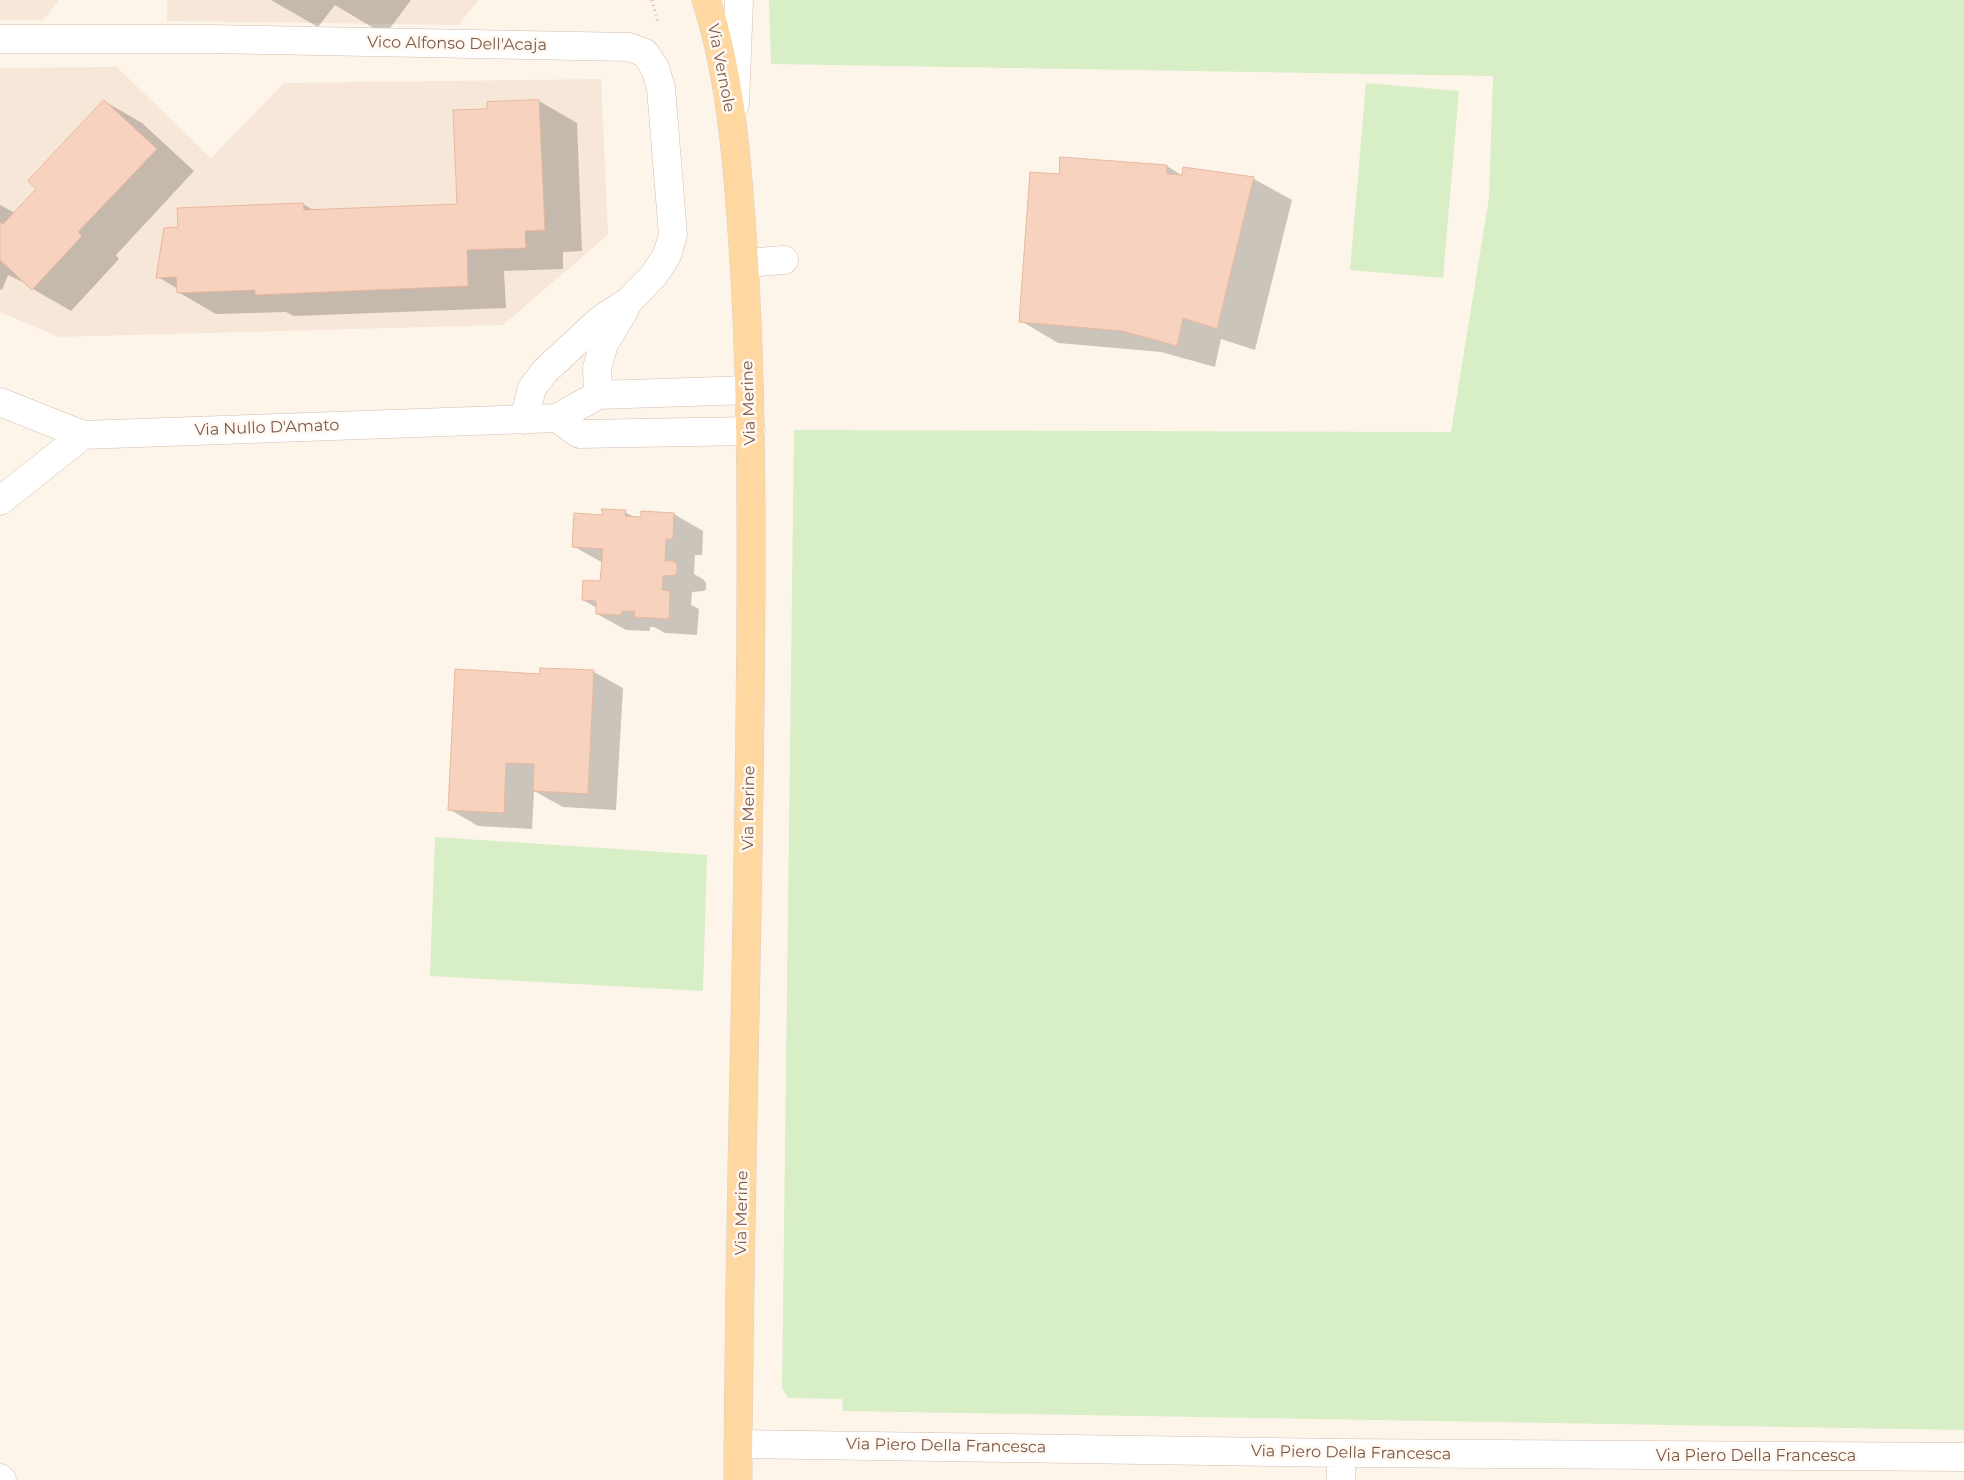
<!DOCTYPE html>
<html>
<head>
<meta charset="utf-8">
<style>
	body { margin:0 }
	canvas { display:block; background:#fef5ea }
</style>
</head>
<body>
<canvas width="1964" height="1480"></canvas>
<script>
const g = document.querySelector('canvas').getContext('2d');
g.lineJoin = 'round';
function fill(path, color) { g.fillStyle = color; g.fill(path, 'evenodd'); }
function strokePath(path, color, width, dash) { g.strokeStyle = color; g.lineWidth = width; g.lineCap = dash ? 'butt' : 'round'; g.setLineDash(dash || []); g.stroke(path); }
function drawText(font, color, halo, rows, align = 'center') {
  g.font = font + ' Montserrat,sans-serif'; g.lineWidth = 5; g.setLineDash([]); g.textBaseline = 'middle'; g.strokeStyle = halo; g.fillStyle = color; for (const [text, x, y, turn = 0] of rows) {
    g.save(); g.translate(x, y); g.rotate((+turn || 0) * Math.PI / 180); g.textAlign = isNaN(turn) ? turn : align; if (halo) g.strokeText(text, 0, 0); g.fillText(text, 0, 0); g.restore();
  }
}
const residential = new Path2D(`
	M0,0H59L43,20H0Z
	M167,0H478L459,25L167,21Z
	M117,67L211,158L284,83L601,79L608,235L503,325L59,337L0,312V68Z`);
const green = new Path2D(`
	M769,0H1964V1430L843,1411L842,1399L788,1398L782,1388L794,430L1451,432L1489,198L1493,76L771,64Z
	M1366,83L1459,91L1443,278L1350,270Z
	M435,837L707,855L703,991L430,976Z`);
const shadow = new Path2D(`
	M271,0H411L385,35L335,5L318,27Z
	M104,101L142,123L194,171L116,255L119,259L71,311L33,289L27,284L8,275L2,290L0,289V205L15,213L38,188Z
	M539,101L577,123L582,251L563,252V269L504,271L506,308L294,316L286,312L216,314L178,292V289L158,277L179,228L303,204L315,211L458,205L489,110Z
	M1167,166L1183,176L1184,168L1254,179L1292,200L1255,350L1221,339L1215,367L1161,352L1058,343L1021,321L1060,175Z
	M625,512L636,518H642V512L674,514L703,531L702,555H695L694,574L703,579L706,583V589L704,591L692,592L691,605L699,609L697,635L665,633L654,627H650V631L626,630L597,614V608L583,600L602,582L603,563L573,546L603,516Z
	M541,669L594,672L623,688L616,810L563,807L534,791L532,829L478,826L449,809L541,675Z`);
const building = new Path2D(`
	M104,100L157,149L78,232L82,236L32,290L0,260V222L3,224L36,189L28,181Z
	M539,100L545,230L525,231L526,248L467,250L468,286L255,295V290L177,293L176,277L156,278L164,228L178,227L177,208L303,203L304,210L457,204L453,110L487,109V102Z
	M1060,157L1167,165V174L1182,175L1183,167L1254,177L1217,329L1183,318L1177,346L1122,331L1019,322L1030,172L1059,174Z
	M602,509L626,510L625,516L641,517V511L674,513L673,539H666L665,561H674L677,565V573L675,575L663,576L662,590L670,591L669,619L634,617L635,611H622L621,615L596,614V601L582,600L583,580L600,581L603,549L572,547L574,513L602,515Z
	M540,668L594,670L588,794L533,791L534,764L506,763L504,813L448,810L455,669L540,674Z`);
const path = new Path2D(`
	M652,0L658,23`);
const minor = new Path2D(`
	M0,39H211L629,47L645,53L655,68L661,88L673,235L667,255L654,275L629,301L600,320L545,371L532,388L524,420
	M735,104L739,0
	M745,263L784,260
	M598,395L597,368L604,344L625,309
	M0,402L83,435
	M557,418L579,434L751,431
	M0,501L83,435L557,418L598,395L749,390
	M738,1444L1341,1453L1964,1457
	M1341,1453V1480
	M0,1478L2,1480`);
const major = new Path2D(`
	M706,0C727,64 735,138 740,205C749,314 751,424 751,533C752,849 739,1164 738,1480`);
const streetNames = [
	["Vico Alfonso Dell'Acaja",457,44,1],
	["Via Vernole",721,68,79],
	["Via Merine",749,403,-92],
	["Via Nullo D'Amato",267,428,-2],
	["Via Merine",749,808,-89],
	["Via Merine",742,1213,-89],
	["Via Piero Della Francesca",946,1446,1],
	["Via Piero Della Francesca",1351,1453,1],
	["Via Piero Della Francesca",1756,1456]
];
fill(residential, '#f7e7d8');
fill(green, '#d8eec6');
fill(shadow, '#0003');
fill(building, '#f6d2bf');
strokePath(building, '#eab79e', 1);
strokePath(minor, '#d3bcae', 29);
strokePath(major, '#dbd1cc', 29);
strokePath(path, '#dcb5a1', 3, [1, 4]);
strokePath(minor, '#fff', 28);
strokePath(major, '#ffd7a0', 28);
drawText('16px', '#7d594a', '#fff9f2', streetNames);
</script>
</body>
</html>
